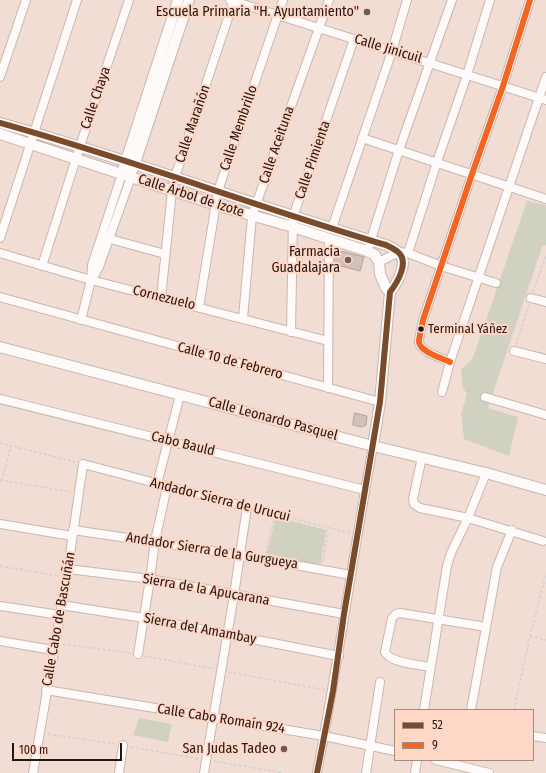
<!DOCTYPE html>
<html>
<head>
<meta charset="utf-8">
<style>
	body { margin:0 }
	#map { position:relative; width:546px; height:773px; overflow:hidden; background:#f2ddd4; font-family:"Fira Sans Condensed",sans-serif }
	canvas { display:block }
	.legend { position:absolute; left:394px; top:709px; width:140px; height:52px; box-sizing:border-box; background:#ffd7c7; border:1px solid #a78a7e; margin:0; padding:5px 7px; list-style:none; font-size:12px; color:#241611 }
	.legend li { display:flex; align-items:center; gap:8px; height:20px }
	.legend b { width:20px; border:1px solid #a78a7e }
	.scale { position:absolute; left:12px; top:743px; width:110px; height:18px; box-sizing:border-box; border:2px solid #241611; border-top:0; padding-left:5px; font-size:12px; line-height:14px; white-space:nowrap; color:#241611; -webkit-text-stroke:3px #ffd7c7; paint-order:stroke }
</style>
</head>
<body>
<div id="map">
<canvas width="546" height="773"></canvas>
<ul class="legend">
<li><b style="height:5px;background:#7a4b2a"></b>52</li>
<li><b style="height:5px;background:#f26522"></b>9</li>
</ul>
<div class="scale">100 m</div>
</div>
<script>
const g = document.querySelector('canvas').getContext('2d');
g.lineJoin = 'round';
function fill(path, color) { g.fillStyle = color; g.fill(path, 'evenodd'); }
function strokePath(path, color, width, dash) { g.strokeStyle = color; g.lineWidth = width; g.lineCap = dash ? 'butt' : 'round'; g.setLineDash(dash || []); g.stroke(path); }
function drawText(font, color, halo, rows, align = 'center') {
  g.font = font + ' "Fira Sans Condensed",sans-serif'; g.lineWidth = 4; g.setLineDash([]); g.textBaseline = 'middle'; g.strokeStyle = halo; g.fillStyle = color; for (const [text, x, y, turn = 0] of rows) {
    g.save(); g.translate(x, y); g.rotate((+turn || 0) * Math.PI / 180); g.textAlign = isNaN(turn) ? turn : align; if (halo) g.strokeText(text, 0, 0); g.fillText(text, 0, 0); g.restore();
  }
}
const green = new Path2D(`
	M527,201L546,205V245L542,247L488,408L518,417L509,456L464,439L461,414L467,394L463,388L461,370L473,358Z
	M276,517L326,530L320,568L266,557Z
	M139,718L172,724L168,742L133,735Z`);
const building = new Path2D(`
	M333,249L364,257L360,271L333,264Z
	M355,413L367,416L366,425L361,427L353,425Z`);
const path = new Path2D(`
	M503,286L524,295
	M533,292L546,256
	M516,345L529,305
	M486,390L499,355L504,349L507,350
	M471,427L483,403
	M0,443L75,462
	M0,480L71,492
	M2,481L11,446
	M255,509L350,533
	M266,553L275,514
	M323,562L328,527
	M0,566L59,576
	M530,636L546,640
	M63,644L131,653
	M144,656L215,669
	M229,672L325,690
	M514,710L530,636L546,574
	M48,734L115,744
	M131,747L200,759
	M214,761L283,773`);
const minor = new Path2D(`
	M230,0L546,100
	M0,77L26,0
	M362,138L546,199
	M332,228L392,51L407,0
	M0,238L77,0
	M110,239L165,254
	M369,246L399,150L452,0
	M0,253L91,280L328,341
	M408,253L437,162L467,75L490,0
	M379,262L399,252L408,253L441,266L496,283
	M42,266L80,146L129,0
	M92,279L99,267L131,177
	M0,297L380,402
	M161,298L172,191L175,177L234,0
	M531,298L546,302
	M199,307L218,191L283,0
	M243,318L252,216L329,0
	M81,320L91,280L92,265L122,174
	M291,332L293,217L354,39
	M514,351L546,359
	M450,362C442,358 420,352 419,342C419,336 422,327 423,320L472,174L503,86L530,0
	M328,388L329,239
	M442,392L450,362L546,77
	M485,397L546,415
	M0,399L365,490
	M422,457L413,499L414,504L420,508L468,518L543,541
	M157,484L180,395
	M0,524L72,536
	M73,530C166,543 258,558 351,575
	M68,569L150,579L344,614
	M61,605L144,618L339,656
	M0,606L60,615
	M0,641L53,650
	M138,654L150,579L155,541L167,487
	M431,667C420,665 390,663 385,652L392,618L396,614L400,613L486,627
	M46,690L324,736L395,751
	M424,710L447,566L451,553L468,518L486,473
	M471,710L497,567L512,530
	M533,736L546,738
	M436,760L489,773
	M33,773L68,569L83,464L247,507L234,595L204,773
	M119,773L123,745
	M317,773C338,664 353,555 373,446
	M366,773L380,682
	M415,773L417,760`);
const tertiary = new Path2D(`
	M0,123C130,159 257,207 386,245C390,247 395,249 398,252C410,262 397,283 390,292L380,402L373,446
	M0,134L216,205L293,227L367,251L375,255L379,262L380,274L386,288L390,292
	M124,167L178,0
	M133,169L189,0
	M0,347L373,446L486,473L546,490`);
const bus1 = new Path2D(`
	M0,123C130,159 257,207 386,245C390,247 395,249 398,252C410,262 397,283 390,292L380,402L344,614L333,691L317,773`);
const bus2 = new Path2D(`
	M450,362C442,358 420,352 419,342C419,336 422,327 423,320L472,174L503,86L530,0`);
const markers = [
	[367,12,4,"#6c5c55"],
	[348,260,4,"#6c5c55"],
	[421,329,3.5,"#241611"],
	[284,749,4,"#6c5c55"]
];
const busNames = [
	["Terminal Yáñez",428,329]
];
const poiNames = [
	["Escuela Primaria \"H. Ayuntamiento\"",359,12],
	["Farmacia",340,252],
	["Guadalajara",340,268],
	["San Judas Tadeo",276,749]
];
const streetNames = [
	["Calle Jinicuil",388,49,17],
	["Calle Chaya",96,98,-71],
	["Calle Marañón",193,124,-71],
	["Calle Membrillo",239,128,-71],
	["Calle Aceituna",277,145,-71],
	["Calle Pimienta",313,160,-71],
	["Calle Árbol de Izote",191,196,18],
	["Cornezuelo",164,298,14],
	["Calle 10 de Febrero",230,361,15],
	["Calle Leonardo Pasquel",273,419,15],
	["Cabo Bauld",183,444,14],
	["Andador Sierra de Urucui",220,500,14],
	["Andador Sierra de la Gurgueya",212,551,9],
	["Sierra de la Apucarana",206,590,10],
	["Calle Cabo de Bascuñán",59,619,-80],
	["Sierra del Amambay",200,629,11],
	["Calle Cabo Romaín 924",221,719,9]
];
fill(green, '#d0d1c0');
fill(building, '#d1c2b9');
strokePath(building, '#b2a29a', 1);
strokePath(minor, '#c8b7b0', 10);
strokePath(tertiary, '#c8b7b0', 12);
strokePath(path, '#d5cfcc', 1.5, [3, 2]);
strokePath(minor, '#fdfaf9', 8);
strokePath(tertiary, '#fdfaf9', 10);
strokePath(bus1, '#7a4b2a', 6);
strokePath(bus2, '#f26522', 6);
for (const [x, y, r, color] of markers) { const dot = new Path2D(); dot.arc(x, y, r, 0, 2 * Math.PI); g.fillStyle = color; g.fill(dot); strokePath(dot, '#ffd7c7', 1.5); }
drawText('13px', '#241611', '#ffd7c7', busNames, 'left');
drawText('14px', '#241611', '#ffd7c7', poiNames, 'right');
drawText('14px', '#241611', '#ffd7c7', streetNames);
</script>
</body>
</html>
